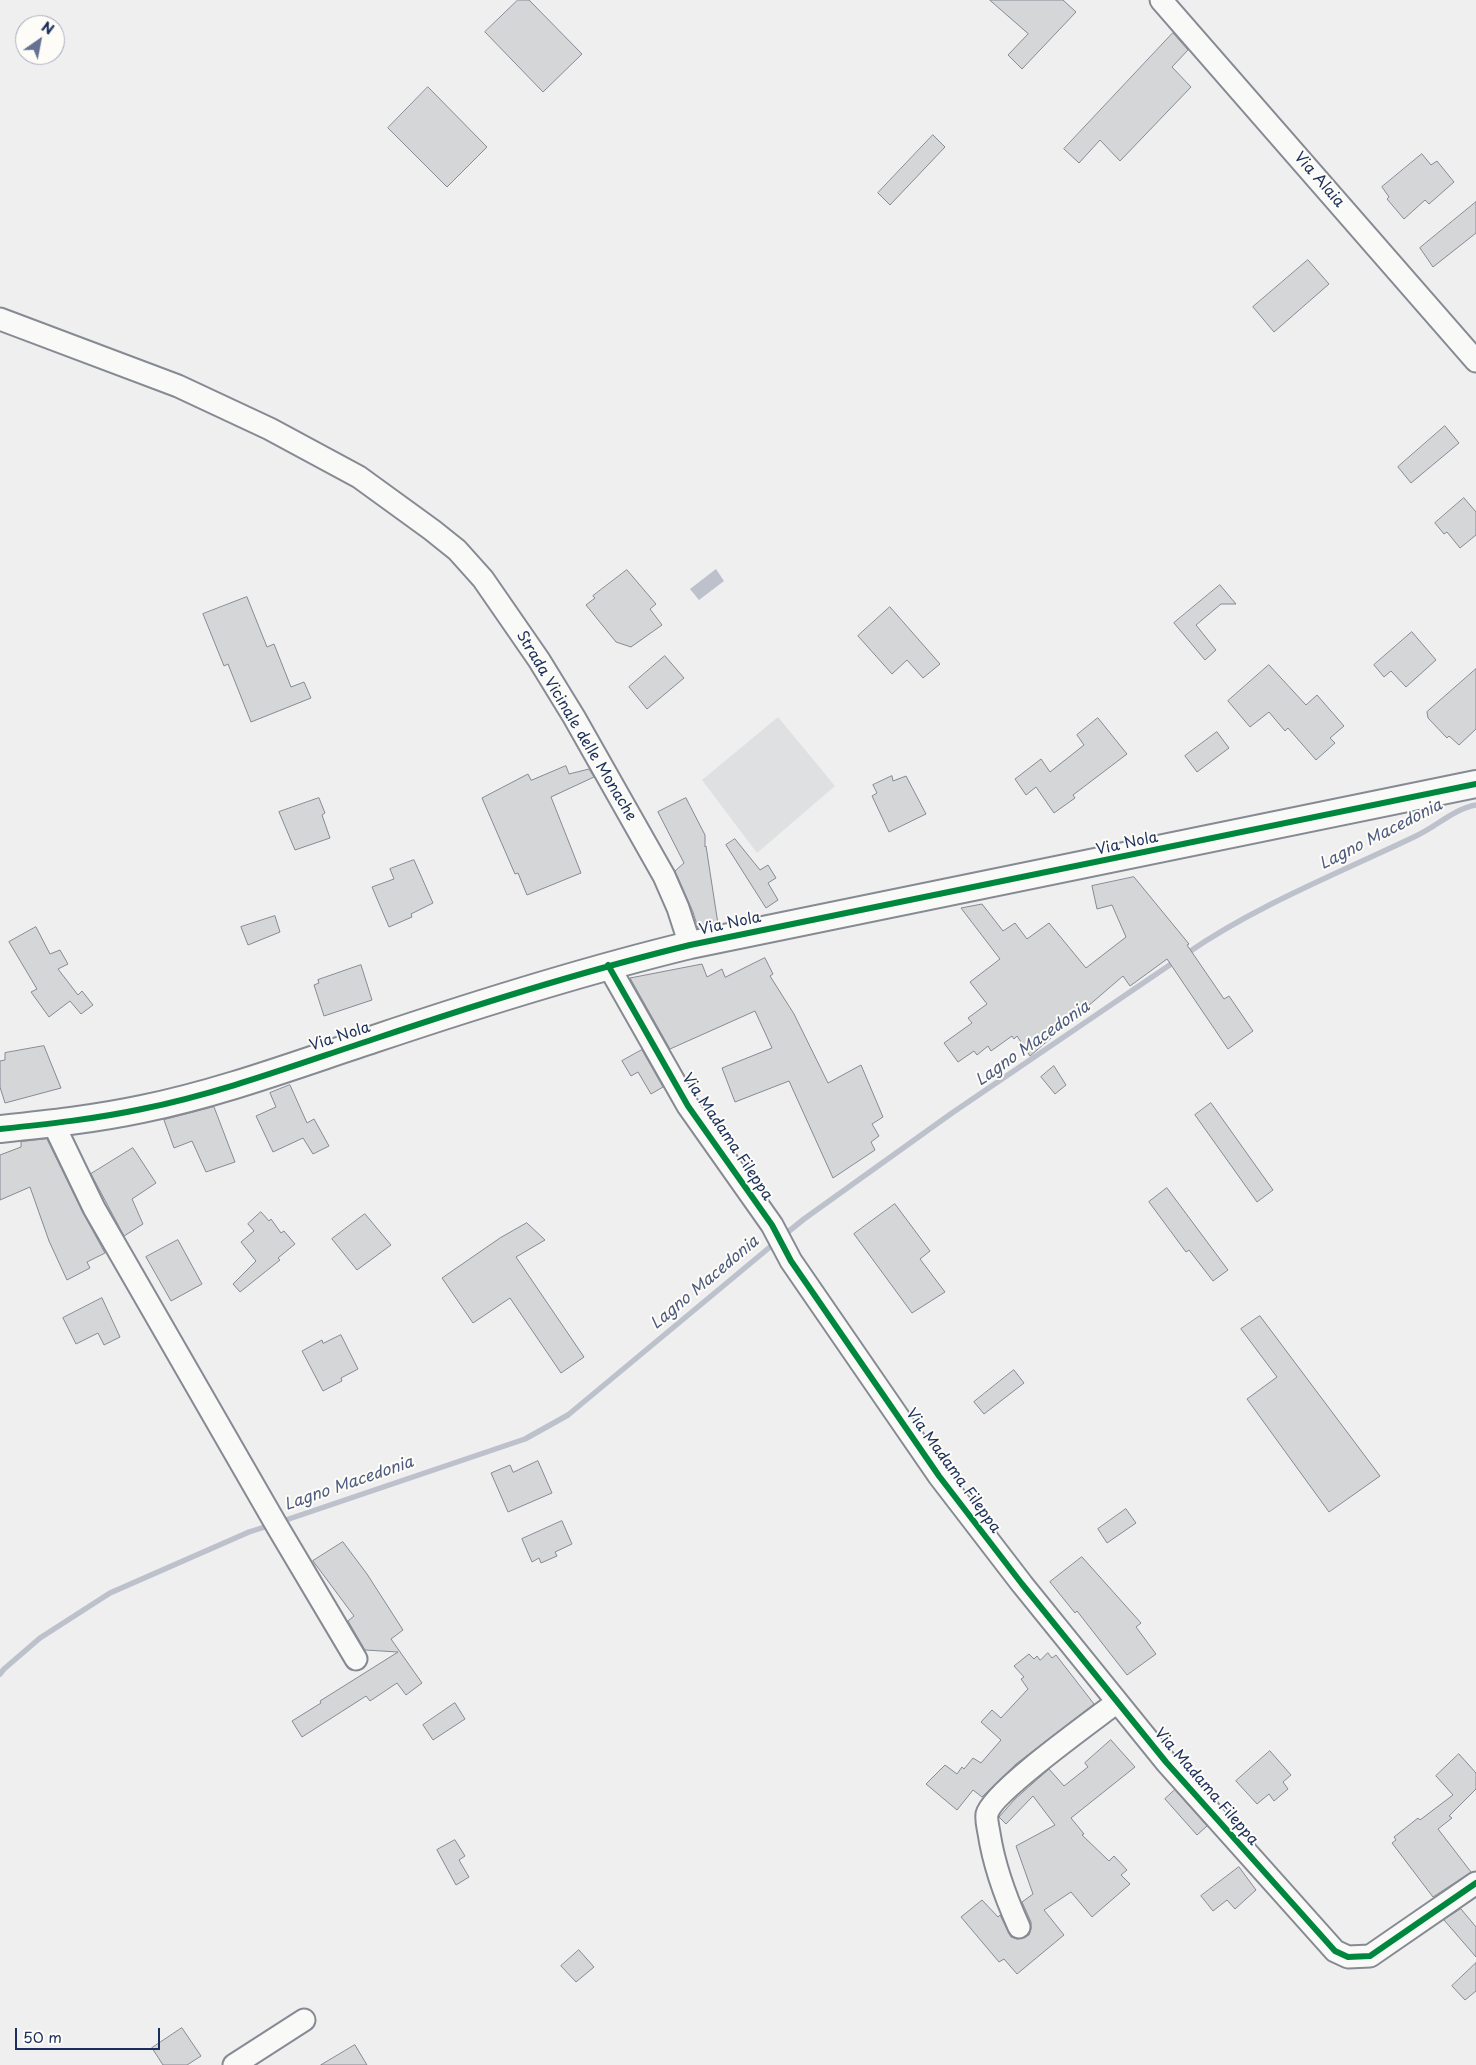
<!DOCTYPE html>
<html>
<head>
<meta charset="utf-8">
<style>
	body { margin:0 }
	#map { position:relative; width:1476px; height:2065px; overflow:hidden; background:#efefef; font-family:"Playpen Sans",sans-serif }
	canvas { display:block }
	.north { position:absolute; left:15px; top:15px; width:50px; height:50px; box-sizing:border-box; background:#fdfcf7; border:1px solid #a3aaba; border-radius:50%; rotate:33deg; font-size:14px; font-weight:700; line-height:20px; text-align:center; color:#1b2f5e }
	.north::after { content:''; display:block; margin:auto; width:18px; height:22px; background:#657291; clip-path:polygon(50% 0,100% 100%,50% 72%,0 100%) }
	.scale { position:absolute; left:15px; top:2028px; width:145px; height:22px; box-sizing:border-box; border:2px solid #1b2f5e; border-top:0; padding-left:6px; font-size:15px; line-height:18px; white-space:nowrap; color:#1b2f5e; -webkit-text-stroke:4px #fdfcf7; paint-order:stroke }
</style>
</head>
<body>
<div id="map">
<canvas width="1476" height="2065"></canvas>
<div class="north">N</div>
<div class="scale">50 m</div>
</div>
<script>
const g = document.querySelector('canvas').getContext('2d');
g.lineJoin = 'round';
function fill(path, color) { g.fillStyle = color; g.fill(path, 'evenodd'); }
function strokePath(path, color, width, dash) { g.strokeStyle = color; g.lineWidth = width; g.lineCap = dash ? 'butt' : 'round'; g.setLineDash(dash || []); g.stroke(path); }
function drawText(font, color, halo, rows, align = 'center') {
  g.font = font + ' "Playpen Sans",sans-serif'; g.lineWidth = 4; g.setLineDash([]); g.textBaseline = 'middle'; g.strokeStyle = halo; g.fillStyle = color; for (const [text, x, y, turn = 0] of rows) {
    g.save(); g.translate(x, y); g.rotate((+turn || 0) * Math.PI / 180); g.textAlign = isNaN(turn) ? turn : align; if (halo) g.strokeText(text, 0, 0); g.fillText(text, 0, 0); g.restore();
  }
}
const green = new Path2D(`
	M778,717L835,786L757,853L702,780Z`);
const water = new Path2D(`
	M716,569L724,581L699,600L690,589Z`);
const stream = new Path2D(`
	M1186,954C1257,905 1339,873 1416,836C1437,826 1454,809 1476,805
	M783,1236L804,1219L952,1113L1177,960
	M280,1522L525,1439L568,1415L776,1242
	M0,1674L4,1669L40,1638L110,1593L249,1532L271,1525`);
const building = new Path2D(`
	M518,0H529L582,54L543,92L485,32Z
	M990,0H1063L1076,12L1022,69L1008,55L1028,34Z
	M1173,33L1188,50L1172,67L1191,87L1120,161L1100,140L1079,163L1064,149Z
	M428,87L487,147L447,187L388,128Z
	M933,135L945,147L890,205L878,193Z
	M1422,154L1431,165L1437,161L1454,182L1429,204L1425,200L1404,219L1387,199L1389,197L1382,187Z
	M1476,202V233L1433,267L1420,248Z
	M1308,260L1329,284L1274,332L1253,307Z
	M1445,426L1459,443L1411,483L1398,467Z
	M1464,498L1476,512V535L1460,548L1447,532L1444,534L1435,523Z
	M627,570L656,604L650,609L662,625L631,647L616,642L586,605L595,598L593,596Z
	M1220,585L1236,604H1221L1196,625L1216,650L1205,660L1174,623Z
	M247,597L267,647L274,644L291,687L304,682L311,698L251,722L228,664L224,666L203,614Z
	M890,607L940,664L923,678L907,660L892,674L858,636Z
	M1412,632L1436,660L1406,687L1391,671L1384,677L1374,665Z
	M665,656L684,678L647,709L629,687Z
	M1269,665L1306,705L1317,695L1344,726L1330,738L1335,743L1316,760L1288,728L1285,731L1269,712L1250,727L1228,701Z
	M1476,669V729L1459,745L1449,736L1447,738L1428,718L1427,712Z
	M1098,718L1127,754L1073,795L1075,798L1054,813L1036,787L1026,795L1015,779L1041,759L1050,772L1084,745L1077,735Z
	M1217,732L1229,748L1197,772L1185,756Z
	M566,766L569,774L589,769L594,777L551,797L581,873L527,895L518,873L515,874L482,798L528,774L531,780Z
	M892,776L893,781L906,776L926,814L889,832L872,796L877,793L873,785Z
	M319,798L325,813L322,815L330,838L295,850L279,812Z
	M686,798L705,835V847L706,846L718,924L698,928L693,912L675,871L684,863L658,812Z
	M735,839L760,870L768,865L776,878L768,883L778,900L766,908L726,845Z
	M414,860L433,903L411,914L412,917L389,927L372,887L394,879L390,869Z
	M1134,877L1189,944L1187,945L1224,999L1229,996L1253,1031L1228,1049L1167,959L1130,986L1123,976L1030,1056L1017,1036L1014,1039L1012,1036L991,1051L988,1046L977,1055L974,1051L958,1062L944,1043L972,1023L968,1018L987,1004L970,982L1000,959L961,908L982,904L1003,931L1015,923L1027,939L1049,923L1086,968L1126,937L1112,905L1097,909L1092,886Z
	M275,916L280,932L248,945L241,927Z
	M36,927L50,954L60,950L68,964L58,969L78,995L82,991L93,1005L81,1014L70,1001L49,1017L31,992L37,989L9,942Z
	M765,958L773,974L770,976L794,1014L828,1083L861,1065L883,1117L872,1124L879,1136L871,1142L875,1150L833,1178L789,1081L735,1102L722,1068L772,1048L755,1011L670,1049L630,978L702,964L707,977L722,969L725,977Z
	M361,965L372,1000L324,1016L314,985L319,983L318,980Z
	M44,1046L61,1088L5,1103L0,1087V1061L5,1060V1053Z
	M642,1050L663,1087L651,1094L638,1072L631,1076L622,1061Z
	M1054,1066L1066,1085L1055,1094L1041,1077Z
	M290,1085L307,1123L314,1119L329,1146L313,1154L303,1138L273,1152L256,1116L276,1107L270,1093Z
	M1211,1103L1273,1190L1257,1202L1195,1115Z
	M214,1107L235,1162L206,1172L192,1141L174,1148L164,1120Z
	M47,1139L83,1213L105,1253L87,1262L90,1268L67,1280L49,1241L30,1187L0,1200V1155L21,1147V1142Z
	M133,1148L156,1183L132,1199L143,1224L124,1236L91,1174Z
	M1167,1188L1228,1270L1213,1281L1189,1250L1186,1252L1149,1202Z
	M895,1204L930,1251L920,1259L945,1292L912,1313L854,1234Z
	M261,1212L269,1221L271,1219L281,1233L284,1231L295,1244L278,1258L280,1260L240,1292L233,1284L256,1261L241,1242L254,1231L248,1224Z
	M365,1214L391,1245L357,1270L332,1239Z
	M527,1223L545,1240L516,1257L584,1357L561,1373L510,1298L473,1323L442,1278L500,1238Z
	M178,1240L202,1284L171,1301L146,1257Z
	M102,1298L120,1337L104,1345L98,1333L76,1344L63,1318Z
	M1260,1316L1380,1476L1329,1512L1247,1399L1277,1377L1241,1329Z
	M341,1335L358,1369L341,1378L342,1381L323,1391L302,1351L322,1340L323,1343Z
	M1014,1370L1024,1383L984,1414L974,1402Z
	M538,1461L552,1493L508,1512L491,1473L510,1465L513,1472Z
	M1126,1509L1136,1523L1107,1543L1098,1529Z
	M562,1521L572,1544L555,1552L557,1556L541,1563L539,1558L532,1562L522,1539Z
	M343,1542L367,1574L403,1630L391,1639L422,1683L406,1695L397,1683L370,1701L366,1696L302,1737L292,1721L321,1703L320,1701L398,1652L365,1650L348,1621L354,1616L313,1561Z
	M1082,1557L1141,1623L1136,1627L1156,1654L1127,1675L1077,1611L1075,1613L1050,1582Z
	M1048,1653L1052,1658L1056,1655L1094,1704L1016,1764L982,1797L973,1790L957,1810L926,1784L945,1765L957,1774L962,1767L964,1769L973,1758L981,1763L1001,1740L981,1722L992,1710L1001,1718L1028,1689L1021,1679L1024,1677L1014,1666L1029,1654L1034,1659L1037,1656L1040,1660Z
	M455,1703L465,1719L433,1740L423,1725Z
	M1111,1740L1135,1767L1071,1818L1084,1834L1082,1835L1109,1861L1114,1856L1127,1870L1121,1875L1130,1884L1092,1917L1071,1892L1044,1910L1064,1935L1017,1974L1004,1959L999,1962L961,1917L982,1900L998,1917L1000,1915L1011,1937L1018,1939L1029,1935L1031,1929V1922L1022,1902L1033,1894L1016,1846L1055,1825L1033,1796L1006,1824L999,1817L1015,1799L1049,1769L1064,1786L1088,1767L1085,1763Z
	M1270,1751L1291,1775L1283,1782L1288,1789L1274,1801L1269,1794L1257,1804L1236,1781Z
	M1459,1754L1476,1773V1789L1449,1816L1452,1818L1438,1829L1471,1872L1433,1897L1392,1843L1396,1840L1394,1837L1418,1818L1420,1820L1453,1795L1436,1776Z
	M1175,1790L1207,1826L1197,1835L1165,1799Z
	M455,1840L465,1856L459,1860L469,1877L456,1885L437,1850Z
	M1239,1867L1256,1890L1235,1909L1227,1900L1213,1911L1201,1896Z
	M1461,1909L1476,1927V1957L1444,1920Z
	M579,1950L594,1967L576,1982L561,1966Z
	M1476,1963V1991L1465,2000L1452,1986Z
	M182,2028L201,2056L187,2065H163L152,2048Z
	M355,2045L367,2065H321Z`);
const minor = new Path2D(`
	M1161,0L1476,361
	M0,319L178,386L270,429L359,477L432,530L457,550L483,579L539,660L574,717L664,876L678,908L690,945
	M608,965L688,1106L772,1225L791,1261L939,1476L1022,1584L1166,1762L1335,1951L1348,1957L1370,1956L1476,1883
	M53,1123L94,1208L277,1526L356,1659
	M1019,1927C1005,1896 994,1866 989,1833C988,1827 986,1820 987,1814C992,1792 1094,1720 1117,1702
	M234,2065L304,2020`);
const tertiary = new Path2D(`
	M0,1129C48,1124 95,1119 142,1109C221,1093 298,1064 374,1039C478,1004 583,971 690,945L1476,784`);
const cycleway = new Path2D(`
	M608,965L688,1106L772,1225L791,1261L939,1476L1022,1584L1166,1762L1335,1951L1348,1957L1370,1956L1476,1883
	M0,1129C48,1124 95,1119 142,1109C221,1093 298,1064 374,1039C478,1004 583,971 690,945L1476,784`);
const streetNames = [
	["Via Alaia",1319,180,49],
	["Strada Vicinale delle Monache",576,726,59],
	["Via Nola",1127,844,-12],
	["Via Nola",730,924,-12],
	["Via Nola",340,1037,-18],
	["Via Madama Fileppa",727,1137,56],
	["Via Madama Fileppa",953,1471,54],
	["Via Madama Fileppa",1206,1787,49]
];
const waterNames = [
	["Lagno Macedonia",1381,835,-27],
	["Lagno Macedonia",1033,1044,-35],
	["Lagno Macedonia",705,1283,-40],
	["Lagno Macedonia",349,1484,-19]
];
fill(green, '#dee0e2');
fill(water, '#bdc1cc');
strokePath(stream, '#bdc1cc', 5.5);
fill(building, '#d5d6d8');
strokePath(building, '#868a93', 1);
strokePath(minor, '#868a93', 25);
strokePath(tertiary, '#868a93', 30);
strokePath(minor, '#f9f9f8', 21);
strokePath(tertiary, '#f9f9f8', 26);
strokePath(cycleway, '#00873e', 6);
drawText('15px', '#1b2f5e', '#fdfcf7', streetNames);
drawText('italic 16px', '#4c5b7f', '#fdfcf7', waterNames);
</script>
</body>
</html>
